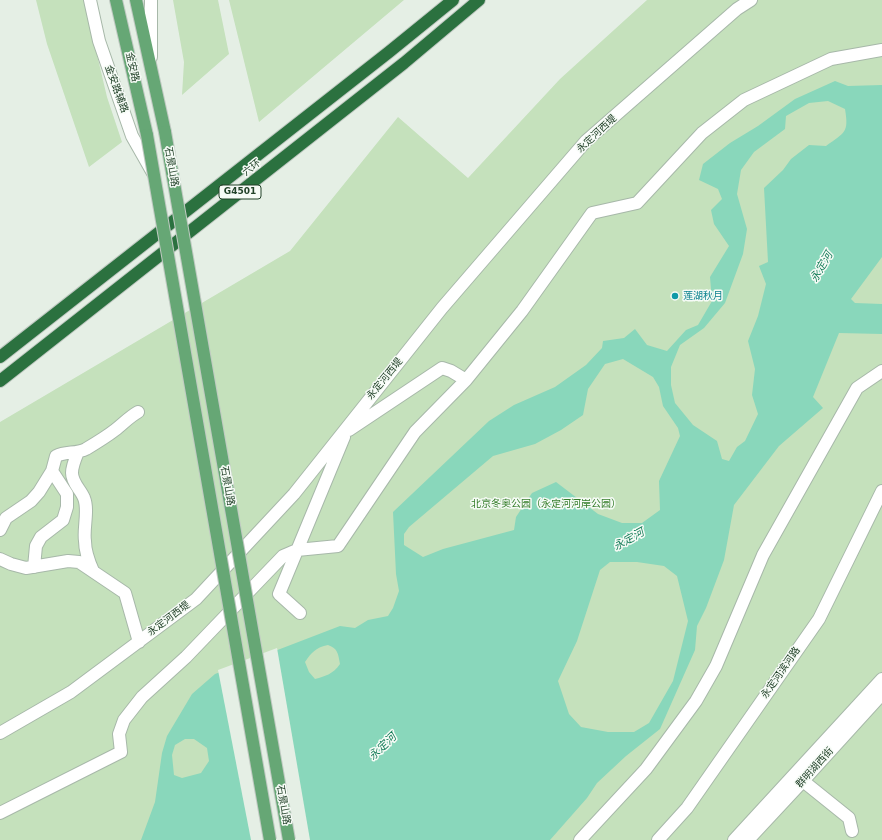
<!DOCTYPE html>
<html>
<head>
<meta charset="utf-8">
<style>
	body { margin:0 }
	canvas { display:block; background:#e5efe5 }
</style>
</head>
<body>
<canvas width="882" height="840"></canvas>
<script>
const g = document.querySelector('canvas').getContext('2d');
g.lineJoin = 'round';
function fill(path, color) { g.fillStyle = color; g.fill(path, 'evenodd'); }
function strokePath(path, color, width, dash) { g.strokeStyle = color; g.lineWidth = width; g.lineCap = dash ? 'butt' : 'round'; g.setLineDash(dash || []); g.stroke(path); }
function drawText(font, color, halo, rows, align = 'center') {
  g.font = font + ' "DejaVu Sans","Noto Sans SC",sans-serif'; g.lineWidth = 3; g.setLineDash([]); g.textBaseline = 'middle'; g.strokeStyle = halo; g.fillStyle = color; for (const [text, x, y, turn = 0] of rows) {
    g.save(); g.translate(x, y); g.rotate((+turn || 0) * Math.PI / 180); g.textAlign = isNaN(turn) ? turn : align; if (halo) g.strokeText(text, 0, 0); g.fillText(text, 0, 0); g.restore();
  }
}
const green = new Path2D(`
	M36,0H84L107,97L122,142L89,167L47,44Z
	M173,0H218L229,54L182,95L184,62Z
	M229,0H404L259,122Z
	M647,0H882V684L739,840H0V422L290,251L398,117L468,178L560,79Z
	M882,688V840H748Z`);
const water = new Path2D(`
	M835,81L848,86L882,85V257L851,299L855,303L882,304V334L839,333L813,397L823,408L779,446L734,505L724,560L706,608L697,626L695,650L660,729L626,756L597,783L587,798L550,840H141L155,802L162,753L167,736L192,694L215,674L340,626L355,628L368,620L388,616L393,608L399,591L396,574L393,512L489,421L514,405L555,387L586,365L602,348L603,341L624,338L635,329L647,345L667,351L686,330L698,325L712,301L710,277L729,246L714,224L711,210L722,199L718,189L699,180L703,164L730,143L758,126L795,99ZM828,101L845,109C849,133 845,132 826,146L809,145L791,159L783,170L764,188L768,262L759,266L766,284L758,316L748,341L755,369L752,395L758,414L745,441L737,447L729,461L722,459L717,441L693,425L675,403L671,385V367L680,345L704,328L725,303L743,254L747,229L737,194L741,170L754,152L785,129L786,116L809,103ZM623,359L653,377L659,387L663,406L678,428L680,436L659,481L660,510L642,523H622L598,514L556,482L532,493L516,517L514,530L443,549L423,557L404,545V534L409,527L493,456L535,444L561,430L583,415L588,389L605,364ZM610,562H637L664,566L677,576L688,621L673,681L649,723L634,732H608L581,727L569,714L558,681L577,641L600,570ZM328,645C338,649 338,653 340,664C333,674 326,676 315,679L309,672L305,662C311,653 316,647 328,645ZM185,739H194L207,748L209,761L201,773L182,778L174,775L172,755L175,745Z`);
const pier = new Path2D(`
	M277,648L310,840H251L218,670Z`);
const minor = new Path2D(`
	M90,0L99,41L132,136L153,173
	M151,0V57
	M349,430L442,368L451,371L466,380
	M78,452C75,459 72,466 72,473C72,483 81,490 84,498C89,510 83,529 85,541C85,552 89,562 93,571
	M0,530L6,518L31,501L39,492L52,471L56,456C66,451 76,454 86,449C96,443 106,437 115,430C123,424 129,417 138,412
	M0,559L11,564L26,568L68,561L79,562L125,593L139,642
	M34,567L36,546L41,537L63,520L67,507V494L52,471
	M300,613L279,594L344,437
	M0,733L71,692L196,599L294,494L442,308L586,141L737,9L751,0
	M803,781L849,818L852,831
	M0,813L121,752L119,734L124,720L142,697L186,657L283,556L297,550L338,546L415,432L466,380L522,311L592,213L637,203L702,133L744,100L831,59L882,50
	M580,840L646,769L696,701L716,666L763,555L857,388L882,371
	M658,840L687,808L819,619L882,491
	M734,840L882,679
	M748,840L803,781L882,694`);
const major = new Path2D(`
	M116,0L147,135
	M136,0L165,132`);
const highway = new Path2D(`
	M0,357L389,52L453,0
	M0,381L404,63L479,0`);
const majorBridge = new Path2D(`
	M165,132L289,840
	M147,135L270,840`);
const markers = [
	[675,296,4,"#0f9aa8"]
];
const shields = [
	[240,192,42]
];
const shieldNames = [
	["G4501",240,192]
];
const streetNames = [
	["金安路",132,67,77],
	["金安路辅路",116,89,70],
	["永定河西堤",597,134,-43],
	["石景山路",171,167,80],
	["六环",252,168,-38],
	["永定河西堤",385,379,-51],
	["石景山路",227,486,80],
	["永定河西堤",169,619,-37],
	["永定河滨河路",781,673,-55],
	["群明湖西街",815,768,-48],
	["石景山路",283,805,80]
];
const cultureNames = [
	["莲湖秋月",683,296]
];
const parkNames = [
	["北京冬奥公园（永定河河岸公园）",546,504]
];
const waterNames = [
	["永定河",822,267,-60],
	["永定河",629,540,-29],
	["永定河",383,747,-44]
];
fill(green, '#c5e1bc');
fill(water, '#89d7bb');
fill(pier, '#e5efe5');
strokePath(minor, '#a7b8a9', 14);
strokePath(major, '#c1cac3', 14);
strokePath(highway, '#c1cac3', 14);
strokePath(minor, '#fff', 12);
strokePath(major, '#66a775', 12);
strokePath(highway, '#2b713f', 12);
strokePath(majorBridge, '#c1cac3', 14, []);
strokePath(majorBridge, '#66a775', 12);
for (const [x, y, r, color] of markers) { const dot = new Path2D(); dot.arc(x, y, r, 0, 2 * Math.PI); g.fillStyle = color; g.fill(dot); strokePath(dot, '#f6fbf6', 1.5); }
for (const [x, y, w] of shields) { const box = new Path2D(); box.roundRect(x - w / 2, y - 7, w, 14, 3); g.fillStyle = '#f6fbf6'; g.fill(box); strokePath(box, '#224229', 1); }
drawText('bold 9px', '#224229', null, shieldNames);
drawText('10px', '#224229', '#f6fbf6', streetNames);
drawText('10px', '#0d838f', '#f6fbf6', cultureNames, 'left');
drawText('10px', '#347d29', '#f6fbf6', parkNames);
drawText('italic 11px', '#177e5a', '#f6fbf6', waterNames);
</script>
</body>
</html>
